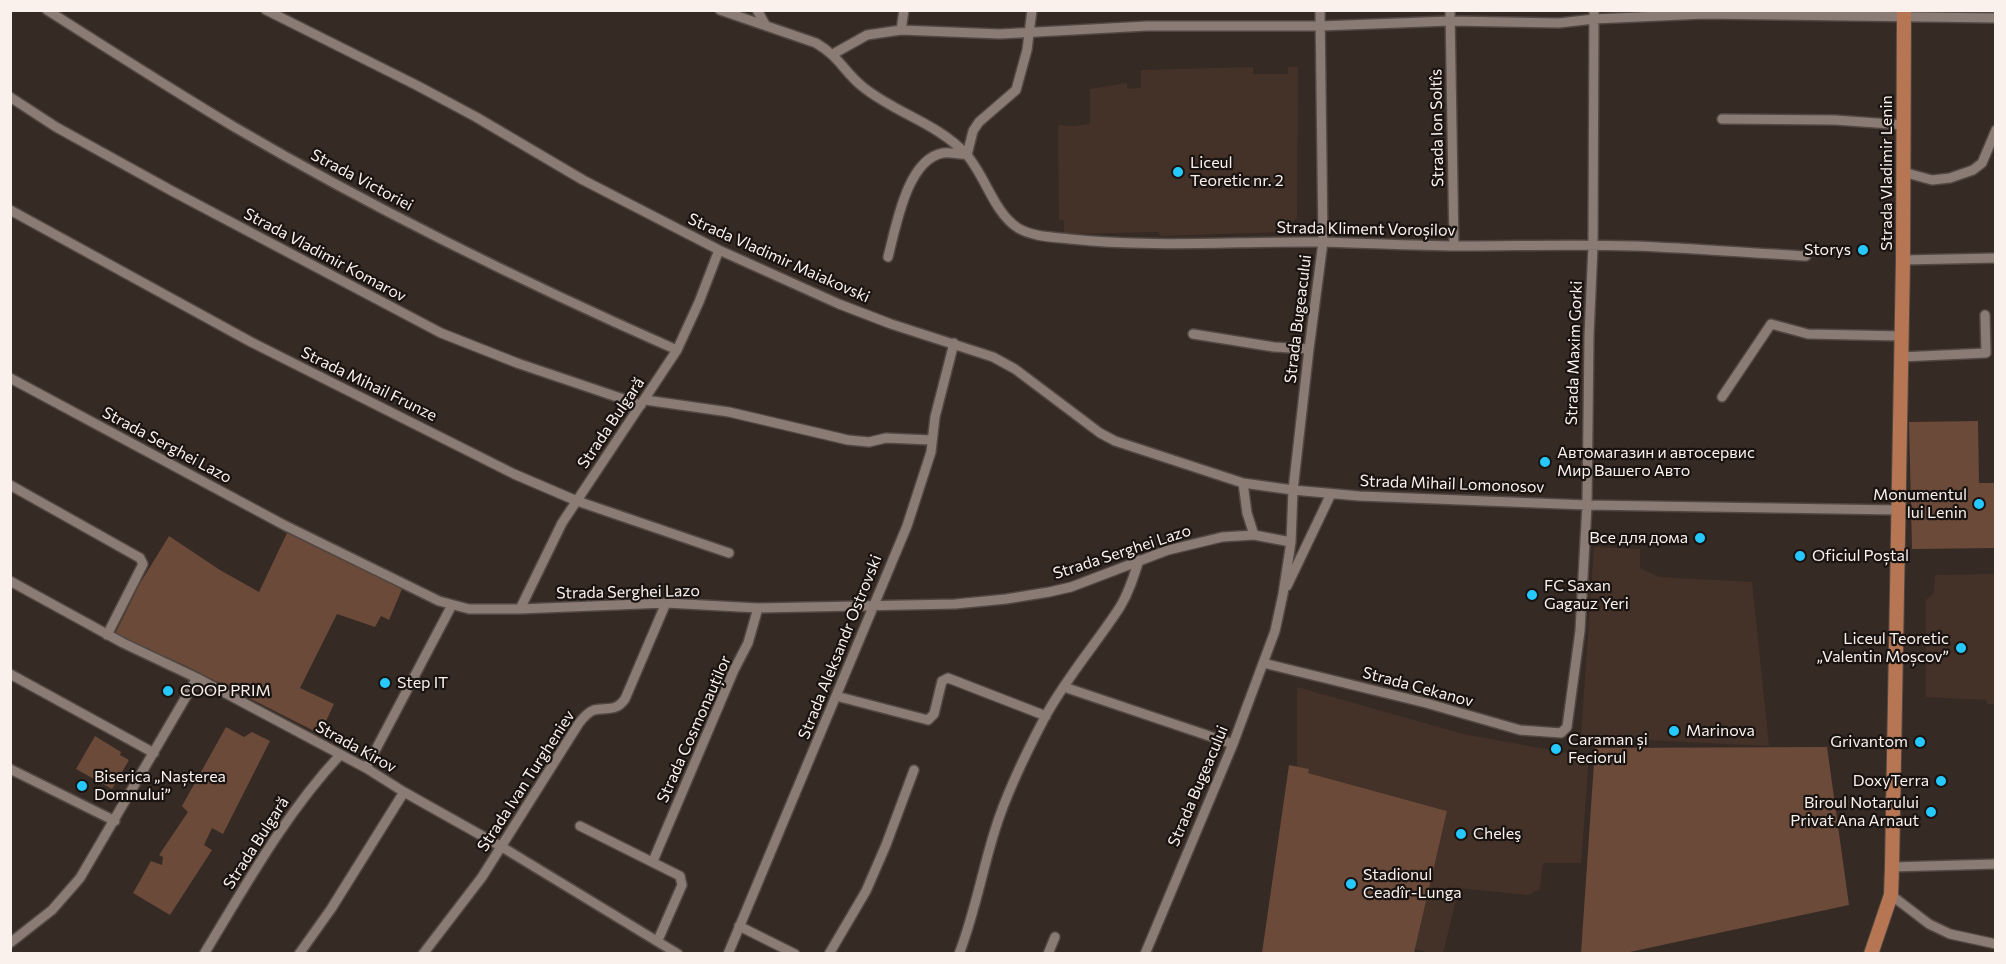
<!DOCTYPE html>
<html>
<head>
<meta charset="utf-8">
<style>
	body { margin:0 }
	#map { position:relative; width:2006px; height:964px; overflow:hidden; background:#362a24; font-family:Commissioner,sans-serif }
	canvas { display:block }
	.frame { position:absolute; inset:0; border:12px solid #faf1ed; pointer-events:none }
</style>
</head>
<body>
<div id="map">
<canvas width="2006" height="964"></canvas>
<div class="frame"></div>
</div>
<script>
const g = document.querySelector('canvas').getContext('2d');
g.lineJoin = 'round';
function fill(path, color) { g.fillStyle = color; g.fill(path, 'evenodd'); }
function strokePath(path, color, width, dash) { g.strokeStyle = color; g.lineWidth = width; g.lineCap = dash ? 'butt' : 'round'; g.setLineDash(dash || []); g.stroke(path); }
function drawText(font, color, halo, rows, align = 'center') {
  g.font = font + ' Commissioner,sans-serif'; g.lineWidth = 4.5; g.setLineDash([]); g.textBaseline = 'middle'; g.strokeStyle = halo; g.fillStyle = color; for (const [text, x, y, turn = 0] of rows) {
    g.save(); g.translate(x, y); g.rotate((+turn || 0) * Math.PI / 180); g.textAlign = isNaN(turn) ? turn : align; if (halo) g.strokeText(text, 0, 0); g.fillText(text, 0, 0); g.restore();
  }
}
const built = new Path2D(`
	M1253,67V74H1288V67H1298L1297,218L1278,232L1161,236L1158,232L1064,234V220H1059L1058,125L1074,126L1090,124V89L1127,83V89L1141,88V70Z
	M1594,547L1640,549V568L1659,577L1752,582L1769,746L1581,737Z
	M1995,574V704H1987L1986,700L1926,697V600L1934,593L1935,575Z
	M1297,687L1463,734L1589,757L1581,863H1543L1540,889L1528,895L1459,888L1443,953H1430L1415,949L1447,811L1307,773L1309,770L1297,766Z`);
const green = new Path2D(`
	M1978,421L1979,483H1995V548L1912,549L1909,422Z
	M287,533L402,589L389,620L381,616L375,627L337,614L300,688L334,704L320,734L184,665L115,634L139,585L169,536L220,570L259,592Z
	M226,727L244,737L252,732L270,741L223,834L212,828L204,845L212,850L170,915L133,893L151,861L162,865L163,857L159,855L188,812L182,806Z
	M95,736L121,752L120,755L129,760L112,789L76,769Z
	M1827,747L1849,905L1625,953H1581L1595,748Z
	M1289,765L1309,769L1308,773L1447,811L1414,953H1262Z`);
const minor = new Path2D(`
	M47,10C110,50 172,90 236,128C378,211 527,284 677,350
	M266,10L418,86L476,117L583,180L719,250L839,304L891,324L993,357L1015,369L1100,433L1115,441L1243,483L1293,490L1359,496L1587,505L1898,510
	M720,10L816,43C840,57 844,72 863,87C895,113 937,123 966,154C985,175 994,213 1018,228C1033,237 1053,237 1070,239C1153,248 1239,241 1322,242C1367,243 1412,246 1457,246C1516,246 1575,244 1634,246C1691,248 1749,253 1806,256
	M757,10L766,26
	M1450,10L1454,246
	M901,30L904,10
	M833,54L867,35L901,30L1000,34L1147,26H1321L1450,21L1559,23L1594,19L1704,14L1996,18
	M10,97L56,127L172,191L441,333L517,363L641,405
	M1722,119L1835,120L1904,125
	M1903,172L1932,180L1950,178L1973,170L1982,163L1996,130
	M10,210L251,342L514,474L577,501L729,553
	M888,257C896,227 907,159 943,153C950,152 960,154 967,155L973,131L979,122L1016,90L1027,50L1032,10
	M1903,260L1996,258
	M1193,334L1274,347L1309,349
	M1901,357L1986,353L1985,315
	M10,378L284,525L439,601L469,609H520L666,603L758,608L955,604L1006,599L1049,592L1071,587L1168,550L1222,537L1254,535L1291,542
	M1722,397L1771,324L1808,334L1901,336
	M645,400L729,412L848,440L869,442L886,438L931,440
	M1243,483L1247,513L1254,535
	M10,485L140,558L143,564L107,635
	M10,581L123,643L197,678L366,768L404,792L502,847L678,954
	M1287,586L1331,494
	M520,609L562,523L677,350L699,302L719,250
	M1263,663L1426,703L1520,730L1561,733L1567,727L1580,631L1587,505L1589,336L1593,246L1594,10
	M10,674L154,753
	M1064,687L1233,744
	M836,696L928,720L934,714L942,681L948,678L1046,716
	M366,768L452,605
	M10,769L115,821
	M580,826L680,876L682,885L658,940
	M653,861L734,670L748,643L758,608
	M1892,867L1996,864
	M1891,895L1929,924L1950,934L1996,944
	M739,926L795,954
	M10,943L52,910L80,878L197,678
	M204,954C246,885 285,814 340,755
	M299,954L331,909L404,792
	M423,954L482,877L579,723C583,718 588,712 594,710C607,707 616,712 625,699L666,603
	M728,954L907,526L931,452L935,417L954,343
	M829,954L866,891L886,845L914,770
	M959,954C975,913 982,871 995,830C1007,791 1026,753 1045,717C1066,678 1096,644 1120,607C1129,592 1134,576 1139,560
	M1048,954L1055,937
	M1145,954L1233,744L1275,631L1283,594L1291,542L1293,490L1309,349L1323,242L1320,10`);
const primary = new Path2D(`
	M1871,954L1891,895L1892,867L1903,260L1904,10`);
const markers = [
	[1178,172,6,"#26c9fe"],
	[1863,250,6,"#26c9fe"],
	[1545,462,6,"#26c9fe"],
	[1979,504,6,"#26c9fe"],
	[1700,538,6,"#26c9fe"],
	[1800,556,6,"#26c9fe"],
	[1532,595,6,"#26c9fe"],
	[1961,648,6,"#26c9fe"],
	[385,683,6,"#26c9fe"],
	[168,691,6,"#26c9fe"],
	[1674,731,6,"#26c9fe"],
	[1920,742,6,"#26c9fe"],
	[1556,749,6,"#26c9fe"],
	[1941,781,6,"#26c9fe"],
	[82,786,6,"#26c9fe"],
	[1931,812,6,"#26c9fe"],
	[1461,834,6,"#26c9fe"],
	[1351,884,6,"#26c9fe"]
];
const streetNames = [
	["Strada Ion Soltîs",1437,128,-91],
	["Strada Vladimir Lenin",1887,173,-90],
	["Strada Victoriei",362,180,28],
	["Strada Kliment Voroșilov",1366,229,1],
	["Strada Vladimir Komarov",325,255,28],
	["Strada Vladimir Maiakovski",779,258,24],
	["Strada Bugeacului",1298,319,-83],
	["Strada Maxim Gorki",1574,353,-88],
	["Strada Mihail Frunze",369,384,26],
	["Strada Bulgară",611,423,-56],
	["Strada Serghei Lazo",167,445,28],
	["Strada Mihail Lomonosov",1452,484,2],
	["Strada Serghei Lazo",1122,552,-18],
	["Strada Serghei Lazo",628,592,-1],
	["Strada Aleksandr Ostrovski",840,647,-68],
	["Strada Cekanov",1418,687,15],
	["Strada Cosmonauților",694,729,-66],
	["Strada Kirov",356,747,29],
	["Strada Ivan Turgheniev",526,781,-57],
	["Strada Bugeacului",1198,786,-67],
	["Strada Bulgară",256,843,-57]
];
const poiNames = [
	["Liceul",1190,163],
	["Teoretic nr. 2",1190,181],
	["Storys",1851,250,"right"],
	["Автомагазин и автосервис",1557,453],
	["Мир Вашего Авто",1557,471],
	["Monumentul",1967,495,"right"],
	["lui Lenin",1967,513,"right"],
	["Все для дома",1688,538,"right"],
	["Oficiul Poștal",1812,556],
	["FC Saxan",1544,586],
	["Gagauz Yeri",1544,604],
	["Liceul Teoretic",1949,639,"right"],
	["„Valentin Moșcov”",1949,657,"right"],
	["Step IT",397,683],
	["COOP PRIM",180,691],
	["Marinova",1686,731],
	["Caraman și",1568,740],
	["Feciorul",1568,758],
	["Grivantom",1908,742,"right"],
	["Biserica „Nașterea",94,777],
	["Domnului”",94,795],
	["DoxyTerra",1929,781,"right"],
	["Biroul Notarului",1919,803,"right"],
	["Privat Ana Arnaut",1919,821,"right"],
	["Cheleş",1473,834],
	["Stadionul",1363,875],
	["Ceadîr-Lunga",1363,893]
];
fill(built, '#443229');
fill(green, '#6b4a3a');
strokePath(minor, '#524843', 12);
strokePath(primary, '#524843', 16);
strokePath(minor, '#8a7b74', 9);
strokePath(primary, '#b77653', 14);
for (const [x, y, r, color] of markers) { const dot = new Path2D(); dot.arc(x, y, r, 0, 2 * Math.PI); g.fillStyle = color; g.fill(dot); strokePath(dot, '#191411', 2); }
drawText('16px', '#faf1ed', '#191411', streetNames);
drawText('16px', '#faf1ed', '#191411', poiNames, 'left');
</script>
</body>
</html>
